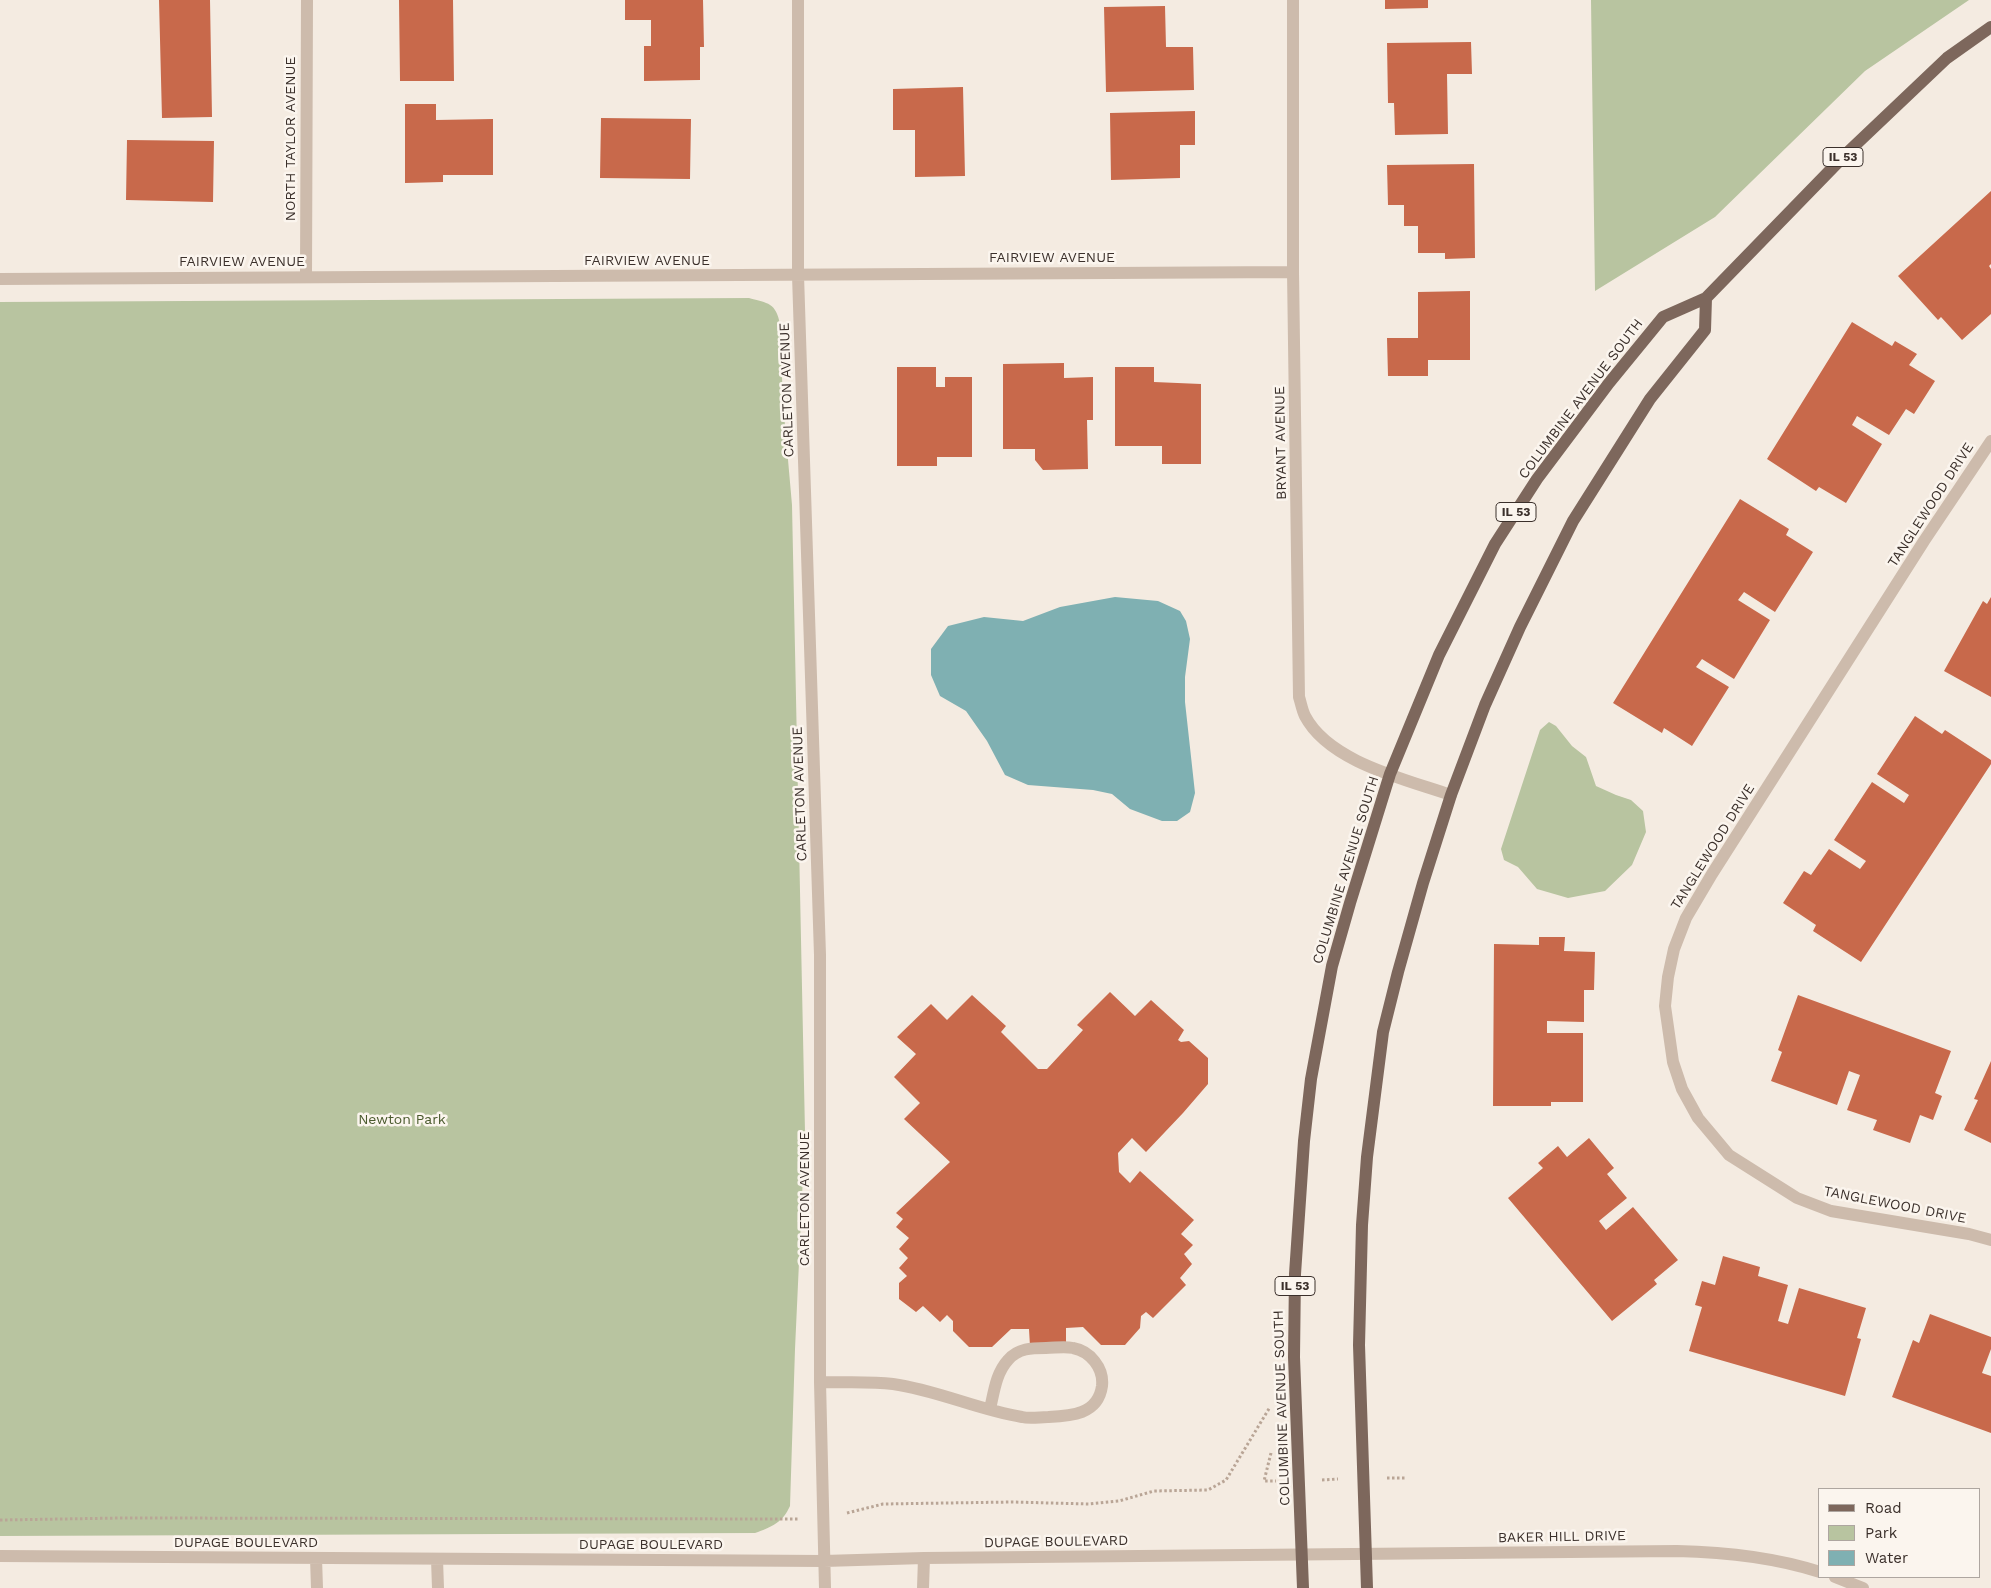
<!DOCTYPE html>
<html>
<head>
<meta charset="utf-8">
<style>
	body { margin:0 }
	#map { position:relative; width:1991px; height:1588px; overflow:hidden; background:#f4ebe1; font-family:"Work Sans",sans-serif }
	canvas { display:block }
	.legend { position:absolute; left:1818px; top:1488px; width:162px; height:90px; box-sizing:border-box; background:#fbf5ee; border:1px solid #aea6a0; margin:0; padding:6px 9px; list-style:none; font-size:15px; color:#3b302b }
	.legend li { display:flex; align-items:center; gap:10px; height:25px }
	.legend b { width:25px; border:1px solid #aea6a0 }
</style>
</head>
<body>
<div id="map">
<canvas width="1991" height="1588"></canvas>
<ul class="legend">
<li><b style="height:6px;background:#7d675c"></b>Road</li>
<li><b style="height:14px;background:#b8c4a0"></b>Park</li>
<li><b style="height:14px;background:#7fb0b2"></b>Water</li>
</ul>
</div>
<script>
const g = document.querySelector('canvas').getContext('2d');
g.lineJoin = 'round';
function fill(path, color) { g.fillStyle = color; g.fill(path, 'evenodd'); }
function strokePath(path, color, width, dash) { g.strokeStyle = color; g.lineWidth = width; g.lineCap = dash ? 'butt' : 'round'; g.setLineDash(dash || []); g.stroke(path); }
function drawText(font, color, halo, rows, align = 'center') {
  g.font = font + ' "Work Sans",sans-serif'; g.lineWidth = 5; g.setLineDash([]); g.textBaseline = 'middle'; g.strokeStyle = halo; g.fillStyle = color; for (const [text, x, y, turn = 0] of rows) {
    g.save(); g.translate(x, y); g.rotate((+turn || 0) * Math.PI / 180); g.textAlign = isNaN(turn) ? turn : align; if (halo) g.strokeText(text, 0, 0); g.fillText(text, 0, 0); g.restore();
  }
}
const green = new Path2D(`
	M1591,0H1969L1865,71L1715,217L1595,291Z
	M749,298C768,303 776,303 780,324L783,403L792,505L805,1132L795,1349L790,1506C783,1522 772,1527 755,1533L0,1536V302Z
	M1549,722L1556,726L1572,746L1586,757L1596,786L1616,795L1631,800L1643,811L1646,832L1632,865L1605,891L1568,898L1537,889L1518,867L1504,860L1501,849L1540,730Z`);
const water = new Path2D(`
	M1115,597L1158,601L1180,611L1186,621L1190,639L1185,677V702L1195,793L1190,812L1177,821H1162L1130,809L1112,794L1093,790L1028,785L1005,775L987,741L966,711L940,696L931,675V649L948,626L984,617L1023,621L1060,607Z`);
const building = new Path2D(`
	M159,0H210L212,117L162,118Z
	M399,0H453L454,81H400Z
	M625,0H703L704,47H700V80L644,81V46H651V20H625Z
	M1385,0H1428V8L1385,9Z
	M1165,6L1166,47H1193L1194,90L1106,92L1104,7Z
	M1471,42L1472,74H1447L1448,134L1395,135L1394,103H1388L1387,43Z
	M963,87L965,176L915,177V130H893V89Z
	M405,104H436V120L493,119V175H443V182L405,183Z
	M1195,111V145H1180V178L1111,180L1110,113Z
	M601,118L691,119L690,179L600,178Z
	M127,140L214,141L213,202L126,200Z
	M1474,164L1475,258L1445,259V253H1418V226H1404V205H1388L1387,165Z
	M1991,191V264L1989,266L1991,269V314L1962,340L1941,317L1938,320L1898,276Z
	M1470,291V360H1428V376H1388L1387,338H1418V292Z
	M1852,322L1892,346L1895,341L1917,354L1909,365L1935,381L1914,414L1906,409L1889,435L1857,416L1852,425L1882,444L1846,503L1819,487L1816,491L1767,459Z
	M1064,363V378L1093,377V420H1087L1088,469L1043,470L1035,460V449H1003V364Z
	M897,367H936V387H945V377H972V457H937V466H897Z
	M1115,367H1154V382L1201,384V464H1162V446H1115Z
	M1740,499L1789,529L1786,535L1813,552L1775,612L1744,592L1738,600L1770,620L1734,679L1702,659L1696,667L1729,687L1692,746L1664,728L1662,733L1613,703Z
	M1991,597V697L1944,671L1983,601L1987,604Z
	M1915,716L1942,734L1945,730L1991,760V764L1861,962L1813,931L1816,925L1783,903L1804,871L1811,875L1829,849L1860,869L1866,861L1834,840L1872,782L1904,803L1909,795L1877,774Z
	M1539,937H1565L1564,951L1595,952L1594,990H1584V1022L1547,1021V1033H1583V1102H1551V1106H1493L1494,944L1539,945Z
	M1110,992L1135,1016L1151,1000L1184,1030L1178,1040L1181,1042L1189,1041L1208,1058V1084L1183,1113L1146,1152L1132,1138L1118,1153L1119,1172L1130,1183L1140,1171L1194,1220L1181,1234L1193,1245L1184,1254L1192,1264L1180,1278L1186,1285L1153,1318L1146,1312L1141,1316L1140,1328L1125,1345H1101L1083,1327L1066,1328V1346H1030L1029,1329H1011L992,1347H969L953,1331V1321L947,1315L940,1322L923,1306L916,1312L899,1299V1283L907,1276L899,1268L908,1258L899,1249L909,1238L896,1227L903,1219L896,1213L950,1162L904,1119L920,1103L894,1077L916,1054L897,1037L931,1004L947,1020L972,995L1006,1026L1001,1032L1038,1069H1047L1083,1030L1077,1025Z
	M1798,995L1951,1051L1935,1093L1942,1096L1933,1120L1920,1115L1910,1143L1873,1130L1877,1120L1847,1110L1860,1075L1849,1071L1837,1105L1771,1081L1782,1052L1778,1050Z
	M1991,1061V1143L1964,1130L1978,1100L1974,1099Z
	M1589,1138L1614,1168L1607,1174L1627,1198L1599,1221L1606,1230L1633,1207L1678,1260L1654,1280L1657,1284L1612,1321L1508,1198L1543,1168L1538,1163L1558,1146L1567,1157Z
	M1723,1256L1760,1267L1758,1276L1788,1285L1778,1321L1788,1324L1799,1288L1866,1308L1857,1338L1861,1339L1845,1396L1689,1351L1702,1307L1695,1305L1702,1281L1715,1285Z
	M1930,1314L1991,1337V1349L1982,1373L1991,1376V1433L1892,1397L1913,1340L1919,1343Z`);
const path = new Path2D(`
	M1271,1453L1264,1481H1276
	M1387,1478H1405
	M1322,1480L1338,1479
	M847,1513L883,1504L1012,1502L1089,1504L1119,1501L1154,1491L1208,1490L1226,1480L1270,1407
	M0,1520L121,1518L799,1519`);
const minor = new Path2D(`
	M798,0V275L820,955V1382L825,1588
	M1293,0V272L1299,697C1301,703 1302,710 1305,716C1329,762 1405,779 1451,795
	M306,277L307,0
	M0,279L1293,272
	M1991,441L1924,541L1712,874L1686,918L1674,949L1668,977L1665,1006L1673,1062L1682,1089L1698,1118L1729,1155L1797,1198L1831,1211L1969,1234L1991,1240
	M820,1382C844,1383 869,1381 893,1384C937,1390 978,1410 1022,1417C1030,1419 1040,1417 1048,1417C1070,1416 1098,1415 1102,1386C1104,1368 1090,1351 1073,1348C1064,1346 1055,1348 1046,1348C1032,1348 1018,1348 1008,1360C996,1373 994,1392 990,1409
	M0,1556L824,1561L924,1558L1677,1551C1726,1552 1773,1557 1820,1572
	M316,1558L317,1588
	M437,1559L438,1588
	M1835,1577L1863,1588
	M923,1588L924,1558`);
const major = new Path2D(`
	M1303,1588L1294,1357L1295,1274L1304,1141L1311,1079L1332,966L1350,903L1390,774L1439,655L1495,544L1537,479L1609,383L1663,317L1706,298L1848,152L1947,58L1991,27
	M1367,1588L1359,1345L1362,1225L1367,1157L1383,1032L1398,972L1423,883L1451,795L1485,705L1520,627L1573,521L1650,399L1705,330L1706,298`);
const shields = [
	[1843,157,40],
	[1516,512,40],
	[1295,1286,40]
];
const shieldNames = [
	["IL 53",1843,157],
	["IL 53",1516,512],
	["IL 53",1295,1286]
];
const streetNames = [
	["NORTH TAYLOR AVENUE",291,139,-90],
	["FAIRVIEW AVENUE",1052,258],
	["FAIRVIEW AVENUE",647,261],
	["FAIRVIEW AVENUE",242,262],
	["CARLETON AVENUE",787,390,-92],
	["COLUMBINE AVENUE SOUTH",1581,399,-53],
	["BRYANT AVENUE",1281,443,-91],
	["TANGLEWOOD DRIVE",1931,505,-57],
	["CARLETON AVENUE",800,794,-92],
	["TANGLEWOOD DRIVE",1713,847,-58],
	["COLUMBINE AVENUE SOUTH",1346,870,-73],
	["CARLETON AVENUE",805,1199,-90],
	["TANGLEWOOD DRIVE",1895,1205,11],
	["COLUMBINE AVENUE SOUTH",1282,1408,-92],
	["BAKER HILL DRIVE",1562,1537,-1],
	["DUPAGE BOULEVARD",1056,1542,-1],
	["DUPAGE BOULEVARD",246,1543],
	["DUPAGE BOULEVARD",651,1545]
];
const parkNames = [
	["Newton Park",402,1120]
];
fill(green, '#b8c4a0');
fill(water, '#7fb0b2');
fill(building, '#c8694b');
strokePath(path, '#b9a596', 3, [2.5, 2.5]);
strokePath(minor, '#cdbbac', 12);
strokePath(major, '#7d675c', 12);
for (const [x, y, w] of shields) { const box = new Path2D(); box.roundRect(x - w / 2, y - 9.5, w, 19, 4); g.fillStyle = '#fbf5ee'; g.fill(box); strokePath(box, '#3b302b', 1); }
drawText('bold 12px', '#3b302b', null, shieldNames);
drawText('14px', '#3b302b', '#fbf5ee', streetNames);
drawText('14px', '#4a5a2e', '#fbf5ee', parkNames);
</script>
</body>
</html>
